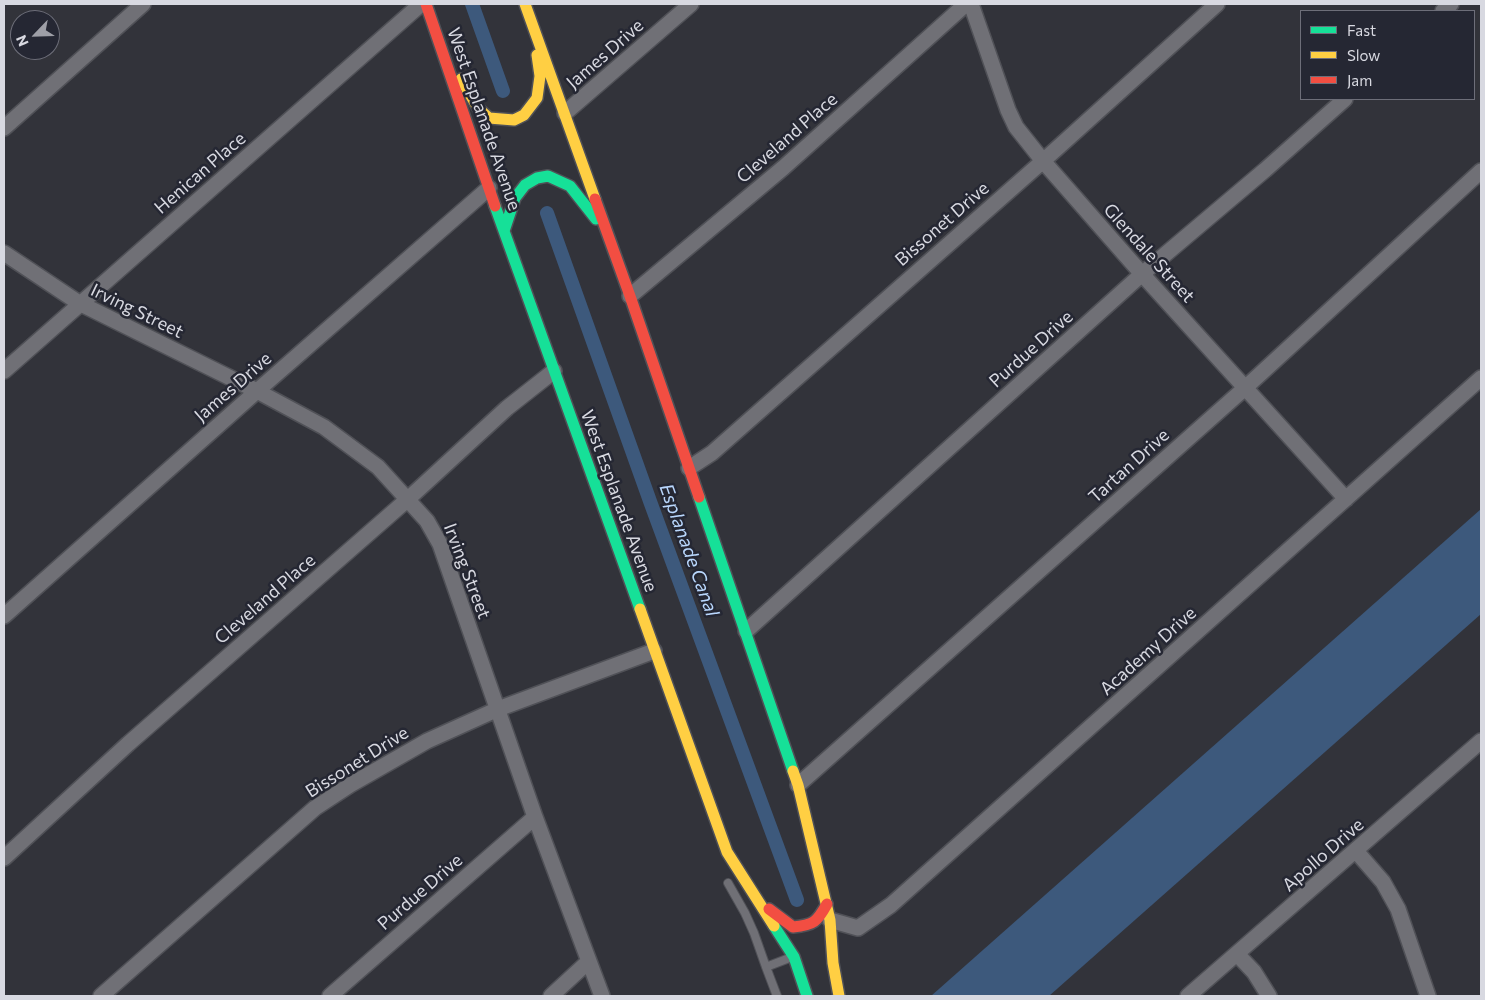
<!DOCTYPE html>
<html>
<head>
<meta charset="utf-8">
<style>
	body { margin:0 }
	#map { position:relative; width:1485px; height:1000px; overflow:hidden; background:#32333a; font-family:Commissioner,sans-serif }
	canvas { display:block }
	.frame { position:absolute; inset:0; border:5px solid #d8d9e1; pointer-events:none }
	.legend { position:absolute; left:1300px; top:10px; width:175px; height:90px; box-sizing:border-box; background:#252733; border:1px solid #6d6e79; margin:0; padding:6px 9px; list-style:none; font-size:15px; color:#d8d9e1 }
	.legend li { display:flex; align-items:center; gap:10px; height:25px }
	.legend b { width:25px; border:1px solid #6d6e79 }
	.north { position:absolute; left:10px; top:10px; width:50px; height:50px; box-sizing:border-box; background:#252733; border:1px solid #6d6e79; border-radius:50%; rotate:246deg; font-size:14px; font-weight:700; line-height:20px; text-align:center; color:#d8d9e1 }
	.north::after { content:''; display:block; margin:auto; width:18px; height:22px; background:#9e9fa7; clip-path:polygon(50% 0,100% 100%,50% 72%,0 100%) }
</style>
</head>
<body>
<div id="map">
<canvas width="1485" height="1000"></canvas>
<div class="frame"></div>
<ul class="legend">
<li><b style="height:6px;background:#16e098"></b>Fast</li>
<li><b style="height:6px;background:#ffcf43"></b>Slow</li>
<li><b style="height:6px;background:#f24e42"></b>Jam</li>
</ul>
<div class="north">N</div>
</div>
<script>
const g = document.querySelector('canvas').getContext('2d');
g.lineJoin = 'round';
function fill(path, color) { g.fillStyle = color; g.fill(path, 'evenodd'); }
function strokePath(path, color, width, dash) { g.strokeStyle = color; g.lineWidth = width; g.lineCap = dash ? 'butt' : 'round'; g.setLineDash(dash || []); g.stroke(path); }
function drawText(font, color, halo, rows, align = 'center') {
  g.font = font + ' Commissioner,sans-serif'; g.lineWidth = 5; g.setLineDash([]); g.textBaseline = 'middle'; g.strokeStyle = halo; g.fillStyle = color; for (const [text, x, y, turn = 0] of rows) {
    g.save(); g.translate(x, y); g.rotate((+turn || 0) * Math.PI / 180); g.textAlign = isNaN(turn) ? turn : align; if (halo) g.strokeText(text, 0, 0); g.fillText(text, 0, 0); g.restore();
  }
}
const water = new Path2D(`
	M1481,509V614L1049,996H931Z`);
const canal = new Path2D(`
	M472,4L503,91
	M547,213L651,504L797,900`);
const lane = new Path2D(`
	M728,883L745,913L754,933L766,967
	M777,996L766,967L792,957`);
const street = new Path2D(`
	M971,4L1008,110L1016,127L1043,161L1142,274L1346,499
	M1443,11L1451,4
	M565,113L691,4
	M4,128L143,4
	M4,253L79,303L257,391L324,427L378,467L427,521L440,544L535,817L602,996
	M630,296L783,168L966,4
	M4,371L421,4
	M689,468L712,453L1043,161L1217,4
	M4,616L257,391L489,188
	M746,631L1142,274L1265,170L1345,99
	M798,785L1245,388L1481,171
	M1356,851L1383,882L1398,909L1428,996
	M4,858L128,744L408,499L507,408L554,371
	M830,920L858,928L891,905L1481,378
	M1237,954L1254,972L1269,996
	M101,996L315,808L350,785L427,741L498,709L654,651
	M330,996L535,817
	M551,996L589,961
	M1188,996L1481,741`);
const fast = new Path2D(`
	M495,206L640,609
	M504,231L515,198L525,185L537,178L548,176L570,186L596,219
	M699,497L793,771
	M774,926L794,957L807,996`);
const slow = new Path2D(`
	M525,4L595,199
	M461,79L478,108L489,118L514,120L524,115L537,98L540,76L537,55
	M640,609L727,852L774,926
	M793,771L798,785L830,920L833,963L839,996`);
const jam = new Path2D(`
	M426,4L495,206
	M595,199L630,296L699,497
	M769,909L793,927C814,925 817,922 827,904`);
const streetNames = [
	["James Drive",605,54,-41],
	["West Esplanade Avenue",484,119,71],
	["Cleveland Place",787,138,-41],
	["Henican Place",200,173,-41],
	["Bissonet Drive",942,224,-41],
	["Glendale Street",1149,253,48],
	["Irving Street",137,311,26],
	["Purdue Drive",1031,349,-42],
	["James Drive",233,387,-41],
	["Tartan Drive",1129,466,-42],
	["West Esplanade Avenue",619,501,70],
	["Irving Street",467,571,69],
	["Cleveland Place",265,599,-41],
	["Academy Drive",1148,651,-42],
	["Bissonet Drive",357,762,-32],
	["Apollo Drive",1323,855,-41],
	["Purdue Drive",420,892,-41]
];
const waterNames = [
	["Esplanade Canal",689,550,70]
];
fill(water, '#3d597c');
strokePath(canal, '#3d597c', 14);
strokePath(lane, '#505157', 10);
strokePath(street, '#505157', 18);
strokePath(fast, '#505157', 14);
strokePath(slow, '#505157', 14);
strokePath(jam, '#505157', 14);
strokePath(lane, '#707076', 8);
strokePath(street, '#707076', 15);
strokePath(fast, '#16e098', 11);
strokePath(slow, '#ffcf43', 11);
strokePath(jam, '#f24e42', 11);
drawText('18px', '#d8d9e1', '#252733', streetNames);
drawText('italic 19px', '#b9d7fd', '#252733', waterNames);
</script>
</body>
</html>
